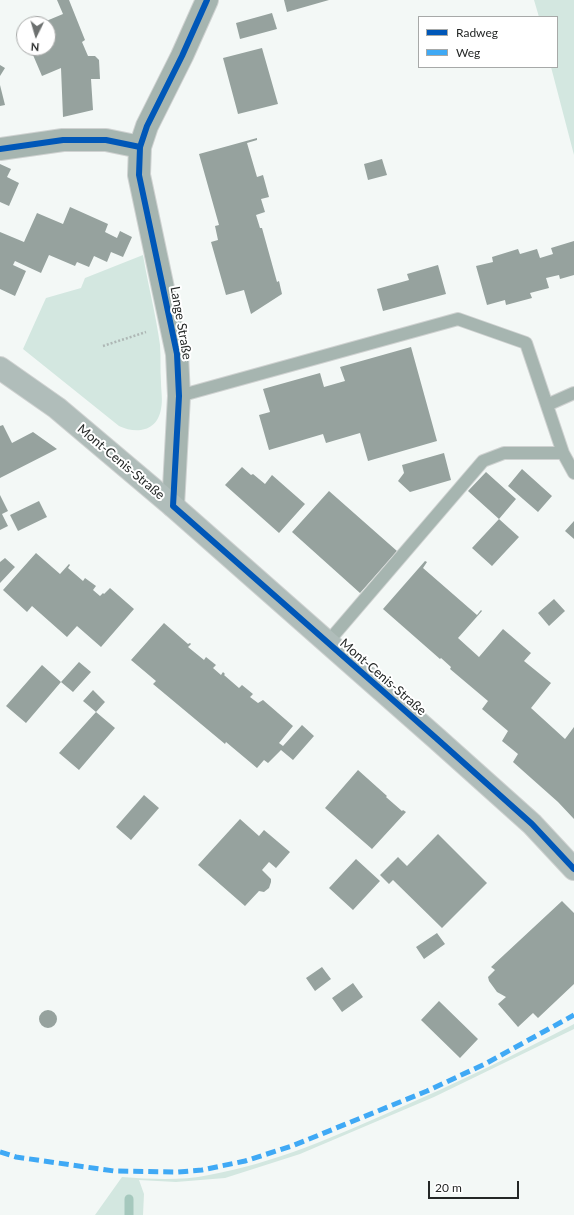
<!DOCTYPE html>
<html>
<head>
<meta charset="utf-8">
<style>
	body { margin:0 }
	#map { position:relative; width:574px; height:1215px; overflow:hidden; background:#f3f8f6; font-family:Lato,sans-serif }
	canvas { display:block }
	.legend { position:absolute; left:418px; top:16px; width:140px; height:52px; box-sizing:border-box; background:#fff; border:1px solid #a7a9a8; margin:0; padding:5px 7px; list-style:none; font-size:12px; color:#242726 }
	.legend li { display:flex; align-items:center; gap:8px; height:20px }
	.legend b { width:20px; border:1px solid #a7a9a8 }
	.north { position:absolute; left:16px; top:16px; width:40px; height:40px; box-sizing:border-box; background:#fff; border:1px solid #a7a9a8; border-radius:50%; rotate:185deg; font-size:11px; font-weight:700; line-height:16px; text-align:center; color:#242726 }
	.north::after { content:''; display:block; margin:auto; width:14px; height:18px; background:#6c706f; clip-path:polygon(50% 0,100% 100%,50% 72%,0 100%) }
	.scale { position:absolute; left:428px; top:1181px; width:91px; height:18px; box-sizing:border-box; border:2px solid #242726; border-top:0; padding-left:5px; font-size:12px; line-height:14px; white-space:nowrap; color:#242726; -webkit-text-stroke:3px #fff; paint-order:stroke }
</style>
</head>
<body>
<div id="map">
<canvas width="574" height="1215"></canvas>
<ul class="legend">
<li><b style="height:5px;background:#0057b8"></b>Radweg</li>
<li><b style="height:5px;background:#3fa9f5"></b>Weg</li>
</ul>
<div class="north">N</div>
<div class="scale">20 m</div>
</div>
<script>
const g = document.querySelector('canvas').getContext('2d');
g.lineJoin = 'round';
function fill(path, color) { g.fillStyle = color; g.fill(path, 'evenodd'); }
function strokePath(path, color, width, dash) { g.strokeStyle = color; g.lineWidth = width; g.lineCap = dash ? 'butt' : 'round'; g.setLineDash(dash || []); g.stroke(path); }
function drawText(font, color, halo, rows, align = 'center') {
  g.font = font + ' Lato,sans-serif'; g.lineWidth = 4; g.setLineDash([]); g.textBaseline = 'middle'; g.strokeStyle = halo; g.fillStyle = color; for (const [text, x, y, turn = 0] of rows) {
    g.save(); g.translate(x, y); g.rotate((+turn || 0) * Math.PI / 180); g.textAlign = isNaN(turn) ? turn : align; if (halo) g.strokeText(text, 0, 0); g.fillText(text, 0, 0); g.restore();
  }
}
const green = new Path2D(`
	M534,0H574V155L551,67H557V17H539Z
	M143,255C148,285 156,315 160,345C161,357 160,370 161,382C161,390 163,401 161,409C157,432 136,434 119,426L23,349L46,298L81,288L85,278Z
	M574,1024V1029L434,1097L300,1154L225,1178L176,1182L139,1180L144,1194L143,1215H95L122,1177C150,1179 180,1181 209,1175C275,1163 336,1136 397,1109C457,1083 516,1054 574,1024Z`);
const stream = new Path2D(`
	M129,1215V1199`);
const building = new Path2D(`
	M57,0H69L85,40L82,42L88,56H95L99,60L100,79H91L93,110L63,117L61,68L42,76L30,48H48V24H39L63,14Z
	M284,0H329L287,12Z
	M272,13L277,29L240,39L236,23Z
	M262,48L278,104L238,114L223,58Z
	M0,65L5,68L0,76Z
	M0,85L5,105L0,106Z
	M257,138V140L247,143L257,177L263,175L269,197L261,199L265,212L256,215L260,228H262L277,282L279,281L282,294L251,314L244,290L226,295L211,242L218,240L215,226L219,225L199,154Z
	M382,159L387,175L368,180L364,164Z
	M0,164L11,169L7,177L19,183L9,206L0,202Z
	M70,207L108,224L105,232L117,238L120,231L132,237L123,257L111,252L107,262L94,256L89,267L77,262L75,266L49,255L41,273L15,261L13,265L26,271L15,296L0,289V232L24,242L37,213L63,224Z
	M574,241V275L560,279L559,275L546,278L549,288L530,293L532,298L506,305L505,300L487,305L476,266L493,262L492,257L518,249L520,254L537,249L540,258L553,254L551,248Z
	M438,265L446,294L383,311L377,289L409,280L407,274Z
	M411,347L437,441L368,461L360,433L326,443L323,434L269,450L259,415L270,412L263,389L320,373L324,387L345,381L340,367Z
	M3,425L12,443L33,432L57,449L0,478V426Z
	M444,453L451,480L410,492L398,481L404,473L402,465Z
	M242,467L251,475L253,474L265,484L272,475L305,504L279,533L225,485Z
	M522,469L552,496L538,512L508,486Z
	M486,472L516,499L499,519L468,491Z
	M329,491L397,551L360,593L292,532Z
	M0,495L8,511L2,514L8,526L0,530Z
	M39,501L47,517L18,531L10,515Z
	M499,519L519,537L492,566L472,548Z
	M574,521V539L565,531Z
	M36,553L60,574L69,564L70,565L68,568L83,581L85,578L96,586L93,590L100,596L103,593L104,594L110,588L134,609L101,647L77,626L67,637L32,606L27,612L3,590Z
	M5,558L15,567L0,583V562Z
	M425,561L427,562L423,568L477,615L481,610L482,611L458,638L479,657L503,629L531,653L524,661L551,683L531,708L565,739L574,727V819L558,802L513,762L518,754L502,741L508,731L482,709L488,701L450,669L451,667L441,658L440,659L383,609Z
	M554,599L565,611L549,626L538,613Z
	M164,623L188,644L190,643L191,644L188,647L204,660L206,657L216,665L213,668L221,675L223,672L225,674L224,675L239,688L242,685L253,694L250,697L258,703L263,700L293,726L279,743L283,746L302,725L314,736L293,760L281,750L268,763L264,760L257,768L226,742L225,744L153,684L156,681L131,660Z
	M79,662L91,672L73,692L61,682Z
	M42,665L61,682L26,723L6,706Z
	M93,690L105,702L96,712L83,701Z
	M96,712L115,728L79,770L59,753Z
	M358,770L387,796L386,797L402,811L403,810L406,812L372,849L325,808Z
	M144,795L159,808L131,840L116,827Z
	M240,819L259,836L264,830L290,852L276,868L269,862L262,870L271,879V882L269,888L264,892L259,891L245,906L198,865Z
	M438,834L487,883L442,928L393,880L389,884L380,875L398,857L407,866Z
	M356,859L380,881L353,910L329,888Z
	M562,901L574,913V984L538,1018L533,1013L518,1027L498,1004L506,997L497,992L489,981L488,977L495,970L491,967Z
	M437,933L445,944L424,959L416,947Z
	M322,967L331,979L315,991L306,978Z
	M353,983L363,997L342,1012L332,998Z
	M439,1001L478,1039L460,1058L421,1020Z
	M39 1019a9 9 0 1 1 18 0a9 9 0 1 1-18 0Z`);
const path = new Path2D(`
	M103,346L146,332`);
const service = new Path2D(`
	M179,396L458,319L526,343L563,453H504L483,461L327,643
	M547,405L574,393
	M563,453L574,473`);
const minor = new Path2D(`
	M0,149L63,140H106L140,147
	M173,506L179,396L177,354L139,175L140,147L147,126L182,56L207,0`);
const secondary = new Path2D(`
	M0,368L57,408L173,506L436,738L532,824L574,869`);
const quiet = new Path2D(`
	M0,1152L16,1157L114,1171L178,1172L202,1170L245,1161L292,1146L427,1091L485,1064L574,1015`);
const cycleway = new Path2D(`
	M207,0L182,56L147,126L140,147L139,175L177,354L179,396L173,506L436,738L532,824L574,869
	M0,149L63,140H106L140,147`);
const streetNames = [
	["Lange Straße",181,323,80],
	["Mont-Cenis-Straße",121,462,40],
	["Mont-Cenis-Straße",383,677,41]
];
fill(green, '#d3e7e0');
strokePath(stream, '#a5c8bd', 9);
fill(building, '#96a29e');
strokePath(service, '#cfd2d1', 14);
strokePath(minor, '#cfd2d1', 24);
strokePath(secondary, '#cfd2d1', 24);
strokePath(path, '#aeb7b5', 2.5, [2, 2]);
strokePath(service, '#a6b5b0', 12);
strokePath(minor, '#a6b5b0', 22);
strokePath(secondary, '#b0bdba', 22);
strokePath(quiet, '#3fa9f5', 5, [10, 5]);
strokePath(cycleway, '#0057b8', 6);
drawText('13px', '#242726', '#fff', streetNames);
</script>
</body>
</html>
